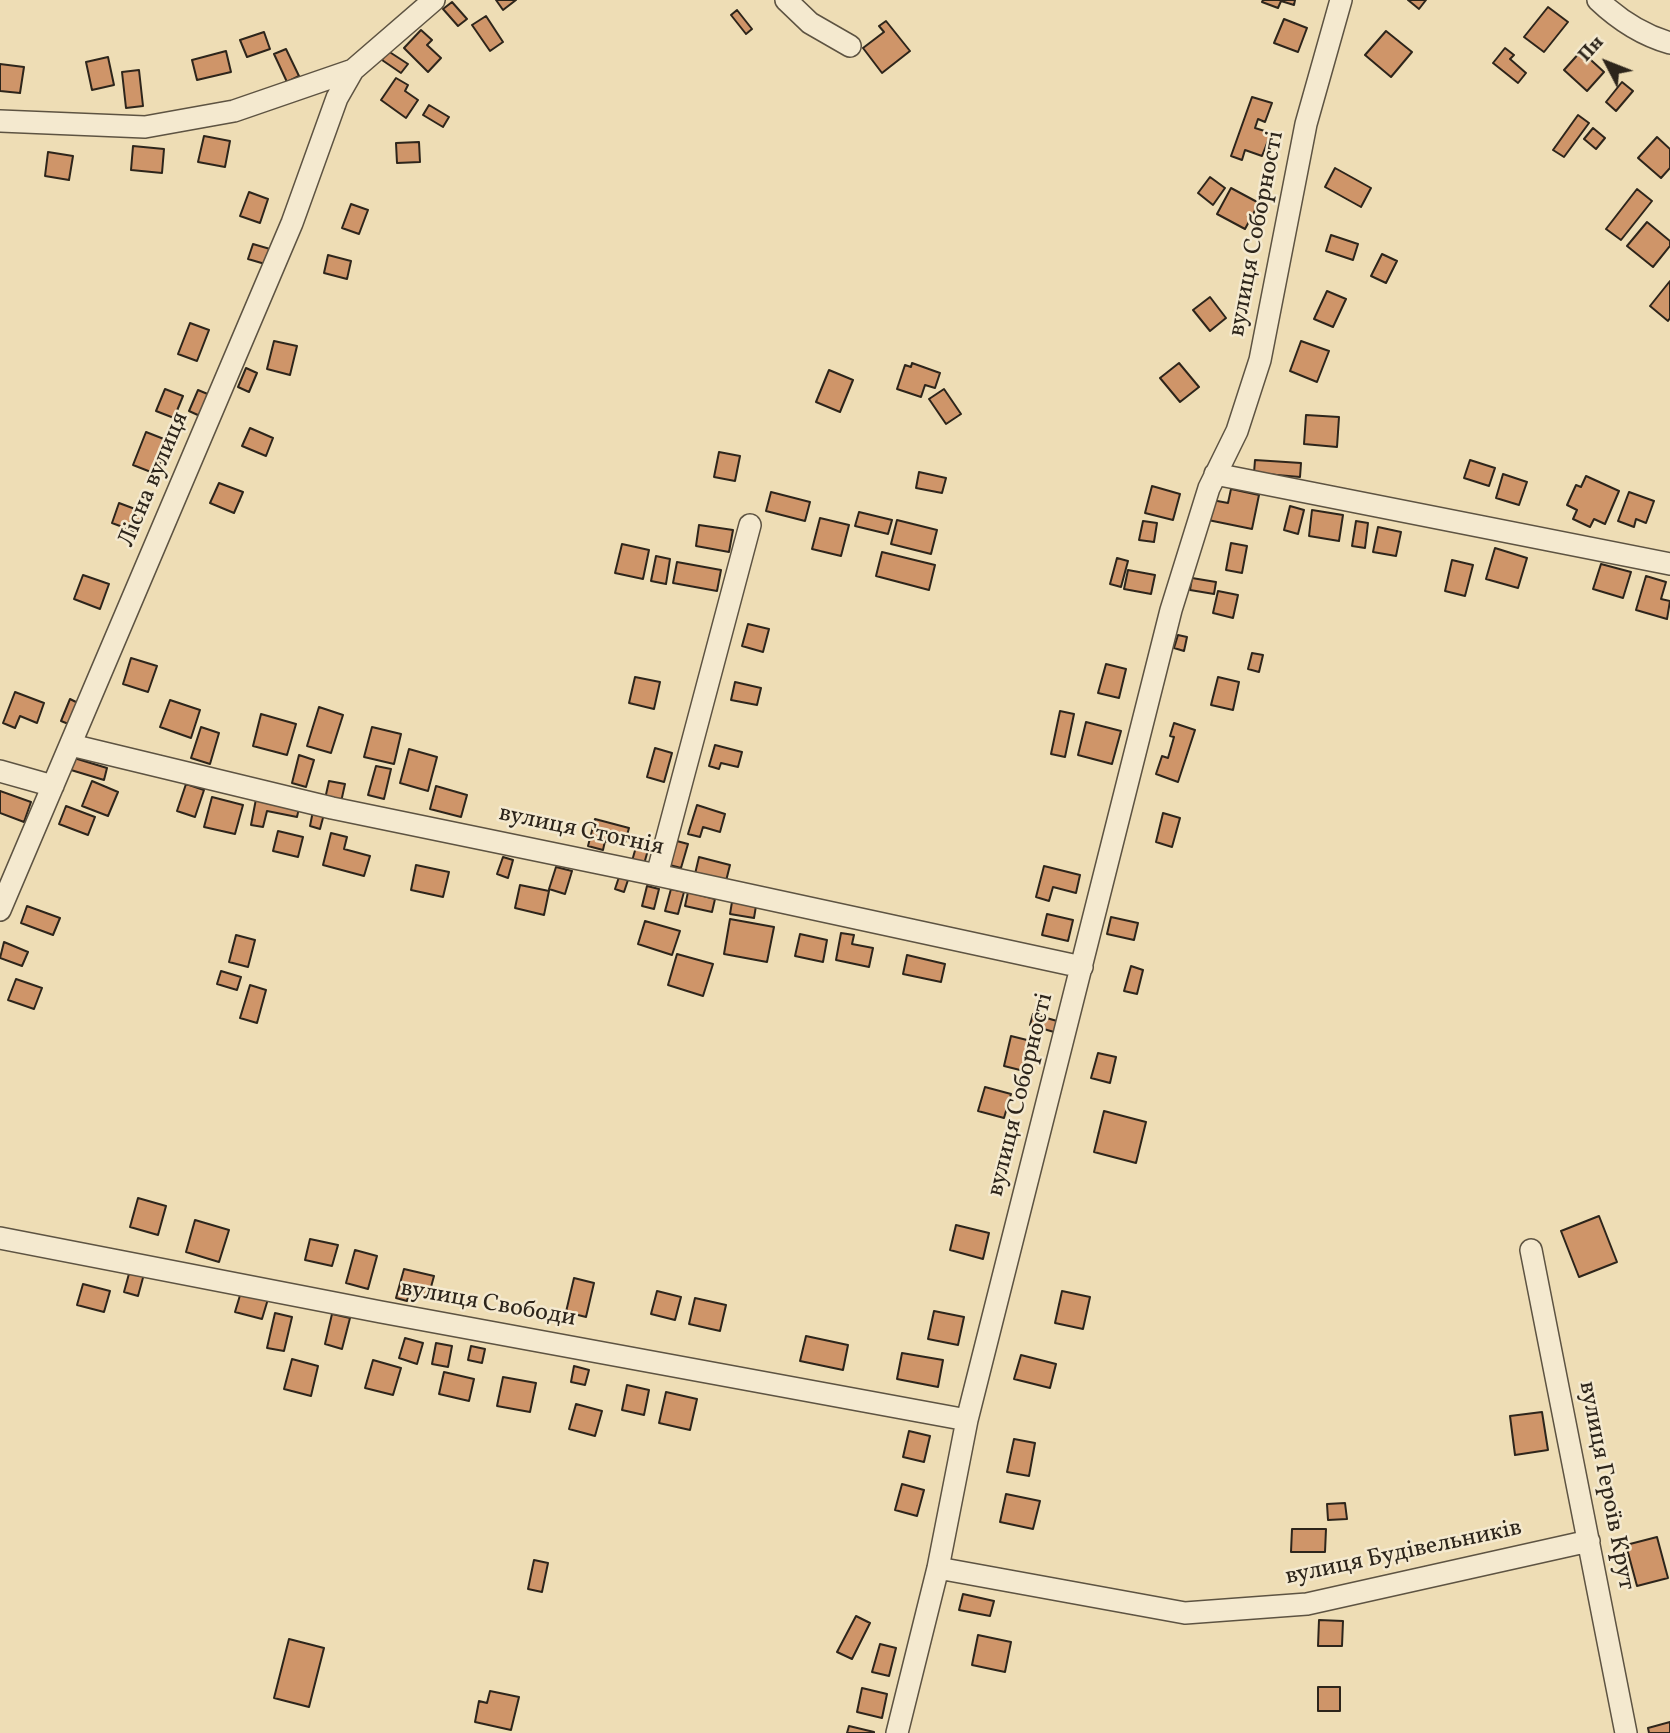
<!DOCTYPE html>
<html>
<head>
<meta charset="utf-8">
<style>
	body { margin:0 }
	#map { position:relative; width:1670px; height:1733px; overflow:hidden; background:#eeddb5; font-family:Vollkorn,serif }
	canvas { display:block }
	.north { position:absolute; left:1572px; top:28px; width:70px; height:70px; -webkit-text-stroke:5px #f4e9cf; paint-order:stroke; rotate:312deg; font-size:19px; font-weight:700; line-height:28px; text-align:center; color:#2d251b }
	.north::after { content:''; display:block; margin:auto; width:24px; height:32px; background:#2d251b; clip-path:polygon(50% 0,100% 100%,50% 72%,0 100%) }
</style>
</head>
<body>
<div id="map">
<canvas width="1670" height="1733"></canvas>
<div class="north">Пн</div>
</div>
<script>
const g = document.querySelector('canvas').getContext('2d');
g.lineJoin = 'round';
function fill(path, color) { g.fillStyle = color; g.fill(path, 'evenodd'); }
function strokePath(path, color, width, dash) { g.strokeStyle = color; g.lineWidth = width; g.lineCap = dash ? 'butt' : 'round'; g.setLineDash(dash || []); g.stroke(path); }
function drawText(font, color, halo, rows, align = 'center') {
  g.font = font + ' Vollkorn,serif'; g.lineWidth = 5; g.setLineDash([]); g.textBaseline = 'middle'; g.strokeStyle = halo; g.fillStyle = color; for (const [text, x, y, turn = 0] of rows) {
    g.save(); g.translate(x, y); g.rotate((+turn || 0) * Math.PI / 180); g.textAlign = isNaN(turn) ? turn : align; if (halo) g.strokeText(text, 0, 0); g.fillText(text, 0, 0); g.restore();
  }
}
const building = new Path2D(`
	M496,0H516L503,10Z
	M1263,0H1295L1294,5L1281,1L1278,8L1262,2Z
	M1408,0H1426L1419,9Z
	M452,2L467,19L458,26L443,9Z
	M1548,7L1568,22L1544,52L1524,37Z
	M737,10L752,29L746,34L731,15Z
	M486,16L503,42L490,51L472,25Z
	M1284,19L1307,28L1298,52L1274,43Z
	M886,21L910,51L882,73L863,48L884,32L879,26Z
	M421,30L432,40L427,45L441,58L428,72L404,48Z
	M1386,31L1412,52L1391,77L1365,55Z
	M264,32L270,49L247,57L240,40Z
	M1505,48L1514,55L1510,59L1526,73L1518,83L1493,63Z
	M286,49L299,76L287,82L274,54Z
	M226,51L231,72L197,80L192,60Z
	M388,51L408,64L401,73L382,60Z
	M1581,51L1604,72L1587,91L1564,70Z
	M108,57L114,85L92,90L86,62Z
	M0,64L24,67L20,93L0,91Z
	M139,70L143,106L126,108L122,72Z
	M396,78L408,85L405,91L418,100L406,118L381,100Z
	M1622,82L1633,91L1616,111L1606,102Z
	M1252,97L1272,103L1265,122L1258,119L1255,128L1271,133L1262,156L1245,150L1242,160L1231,156Z
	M429,105L449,117L443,127L423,115Z
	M1578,115L1589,123L1564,157L1553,150Z
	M1593,128L1605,138L1596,149L1584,139Z
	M204,136L230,141L225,167L198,162Z
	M1657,137L1670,149V168L1661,178L1638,158Z
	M419,142L420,162L397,163L396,143Z
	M133,146L164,149L162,173L131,170Z
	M48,152L73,156L69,180L45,176Z
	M1335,168L1371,188L1361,207L1325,187Z
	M1210,177L1225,188L1213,205L1198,193Z
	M1231,188L1259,203L1245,229L1217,214Z
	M1637,189L1652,201L1621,240L1606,229Z
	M249,192L268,199L260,223L240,216Z
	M351,204L368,210L359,234L342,228Z
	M1647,222L1670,241V246L1653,267L1627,246Z
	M1331,235L1358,244L1353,260L1326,251Z
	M253,244L270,249L265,264L248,259Z
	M1382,254L1397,261L1386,283L1371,276Z
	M328,255L351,261L347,279L324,273Z
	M1670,281V318L1668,321L1650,306Z
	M1327,291L1346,299L1333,327L1314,319Z
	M1210,297L1226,318L1210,331L1193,310Z
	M190,323L209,330L197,361L178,354Z
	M274,341L297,346L290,375L267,369Z
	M1301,341L1329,351L1317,382L1290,371Z
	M912,363L940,373L935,388L925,385L921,397L897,389L905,365L911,367Z
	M1179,363L1199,387L1180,402L1160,378Z
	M246,368L257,373L249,392L238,387Z
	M829,370L853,380L840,412L816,402Z
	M165,389L183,396L174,418L156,411Z
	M944,389L961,414L946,424L929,399Z
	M198,390L210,395L200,416L189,411Z
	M1306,415L1339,417L1337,447L1304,444Z
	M250,428L273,438L266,456L242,446Z
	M146,432L169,441L156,474L133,465Z
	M719,452L740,456L735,481L714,477Z
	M1255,460L1301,463L1300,477L1254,473Z
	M1470,460L1495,468L1489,486L1464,478Z
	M919,472L946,478L942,493L916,488Z
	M1503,474L1527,482L1519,505L1496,498Z
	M1586,476L1619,491L1605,524L1594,519L1590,527L1573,519L1577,510L1567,505L1576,485L1581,487Z
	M219,483L243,492L234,513L210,503Z
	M1152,486L1180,494L1173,520L1145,513Z
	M1231,489L1259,495L1252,529L1208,520L1212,500L1228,503Z
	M771,492L810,502L805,521L766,511Z
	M1629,492L1654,501L1646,523L1636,519L1634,527L1618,521Z
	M119,503L143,512L136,532L112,523Z
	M1290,506L1304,510L1298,534L1284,530Z
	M1312,510L1343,515L1339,541L1309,536Z
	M859,512L892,520L888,534L855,526Z
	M820,518L849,525L841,556L812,549Z
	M897,520L937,530L931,554L891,544Z
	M1143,521L1157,523L1154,542L1139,540Z
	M1356,521L1368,523L1365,548L1352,546Z
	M699,525L733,530L729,552L696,546Z
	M1378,527L1401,532L1396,556L1373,552Z
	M1231,543L1247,546L1242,573L1226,570Z
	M622,544L649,550L643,579L615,573Z
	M1495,548L1527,558L1518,588L1486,579Z
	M882,552L935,565L929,590L876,576Z
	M656,556L670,559L666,584L651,581Z
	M1117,558L1128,561L1121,587L1110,584Z
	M1452,560L1473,565L1465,596L1445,591Z
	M677,562L721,570L717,591L673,583Z
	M1601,564L1631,572L1623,598L1593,589Z
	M1128,570L1155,575L1151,594L1124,589Z
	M83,575L109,584L100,609L74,599Z
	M1646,576L1666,582L1661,599L1670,601L1667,619L1636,610Z
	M1192,578L1216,582L1214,594L1190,590Z
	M1218,591L1238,595L1233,618L1213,613Z
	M748,624L769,629L763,652L742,646Z
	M1178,635L1187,637L1184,651L1174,648Z
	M1252,653L1263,655L1259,672L1248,669Z
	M131,658L157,666L148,692L123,684Z
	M1106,664L1126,669L1119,698L1098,693Z
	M635,677L660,682L654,709L629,703Z
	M1218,677L1239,682L1233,710L1211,705Z
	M735,682L761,688L757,705L731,700Z
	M15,692L44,703L37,723L20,716L15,728L3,723Z
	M70,699L80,704L71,725L61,721Z
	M170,700L200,710L191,738L160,727Z
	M319,707L343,715L331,753L307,746Z
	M1060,711L1074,714L1065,757L1051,754Z
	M261,714L296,724L287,755L253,746Z
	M1086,722L1121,731L1112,764L1078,755Z
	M1174,723L1195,730L1178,782L1156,774L1162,756L1168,758L1174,737L1170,736Z
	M201,727L219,733L210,764L191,758Z
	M372,727L401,734L394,764L364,757Z
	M715,745L742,752L738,767L721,763L719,769L709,766Z
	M655,748L672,753L664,782L647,777Z
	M409,749L437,757L428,791L400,783Z
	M299,755L314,760L306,787L292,783Z
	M74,758L107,768L104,780L71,770Z
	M376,766L391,769L384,799L368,795Z
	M92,781L118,792L108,816L82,806Z
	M329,781L345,784L341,802L325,799Z
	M186,784L204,790L195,817L177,811Z
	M436,786L467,795L461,817L430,809Z
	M0,791L31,802L24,822L0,813Z
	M212,797L243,805L235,834L204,827Z
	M256,799L299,808L297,817L267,811L263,827L251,825Z
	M697,805L725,814L720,832L703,827L700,837L688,834Z
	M66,806L95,817L88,835L59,824Z
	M313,811L324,814L320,829L310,826Z
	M1163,813L1180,818L1172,847L1156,842Z
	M595,819L629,828L624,846L605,841L603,850L588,846Z
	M278,831L303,837L298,857L273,851Z
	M331,833L347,837L344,849L370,856L364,876L323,865Z
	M638,840L650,843L644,864L632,861Z
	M673,840L688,844L681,868L666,864Z
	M503,857L513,860L508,878L497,874Z
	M699,857L730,865L726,881L695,874Z
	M416,865L449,872L443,897L411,890Z
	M1044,866L1080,875L1076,893L1053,887L1049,901L1036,897Z
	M556,867L572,871L565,894L549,889Z
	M619,877L628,880L624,892L615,889Z
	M520,885L549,891L544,915L515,908Z
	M647,886L659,889L654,909L642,906Z
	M671,889L684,892L678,914L665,911Z
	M688,892L715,899L712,912L685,906Z
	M732,902L756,906L754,918L730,914Z
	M27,906L60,918L53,935L21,923Z
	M1047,914L1073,920L1068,941L1042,935Z
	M1111,917L1138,923L1134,940L1107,934Z
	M730,919L774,927L767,962L724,954Z
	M645,921L680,931L672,955L638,944Z
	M841,933L854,935L852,944L873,948L869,967L836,960Z
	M800,934L827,940L823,962L795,956Z
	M236,935L255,940L248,967L229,962Z
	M4,942L28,952L22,966L0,958Z
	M677,954L713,964L703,996L668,985Z
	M907,955L945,964L941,982L903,974Z
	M1131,966L1143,970L1137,994L1124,991Z
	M221,971L241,977L237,990L217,984Z
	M16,979L42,988L34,1009L8,1000Z
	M250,985L266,990L257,1023L240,1018Z
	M1033,1014L1057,1021L1054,1032L1030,1025Z
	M1011,1036L1031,1041L1024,1071L1004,1066Z
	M1098,1053L1116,1057L1110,1083L1091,1078Z
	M985,1087L1011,1094L1004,1118L978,1111Z
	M1104,1111L1146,1122L1136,1163L1094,1152Z
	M138,1198L166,1206L158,1235L130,1227Z
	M1599,1216L1617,1262L1579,1277L1561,1231Z
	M195,1220L229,1230L219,1262L186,1252Z
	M956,1225L989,1233L983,1259L950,1250Z
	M310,1239L338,1245L332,1266L305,1260Z
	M355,1250L377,1256L368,1289L346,1283Z
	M404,1269L434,1276L428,1298L409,1293L407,1301L396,1298Z
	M130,1270L144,1274L138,1296L124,1292Z
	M574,1278L594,1283L586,1317L566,1312Z
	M83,1284L110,1291L104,1312L77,1305Z
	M657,1291L681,1297L675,1320L651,1314Z
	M1062,1291L1090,1297L1083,1329L1055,1323Z
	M241,1292L268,1299L262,1319L235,1312Z
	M695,1298L726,1305L720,1331L689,1324Z
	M934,1311L964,1317L958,1345L928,1339Z
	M275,1313L292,1317L284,1351L267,1348Z
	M332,1314L350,1318L342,1349L325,1344Z
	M806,1336L848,1345L843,1370L800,1361Z
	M405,1338L423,1343L417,1364L399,1358Z
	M436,1343L452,1346L448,1367L432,1364Z
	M471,1346L485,1349L482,1363L468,1360Z
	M902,1353L943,1360L938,1387L897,1379Z
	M1021,1355L1056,1364L1050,1388L1014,1379Z
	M292,1359L318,1366L311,1396L284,1389Z
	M373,1360L401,1368L393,1395L365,1388Z
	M574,1366L589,1370L585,1385L571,1382Z
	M444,1372L474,1379L469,1401L439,1394Z
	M503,1377L536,1383L530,1412L497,1406Z
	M627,1385L649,1390L644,1415L622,1410Z
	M666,1392L697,1399L690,1430L659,1423Z
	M576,1404L602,1411L595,1436L569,1429Z
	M1542,1412L1548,1450L1515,1455L1510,1416Z
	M909,1431L930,1436L924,1462L903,1457Z
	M1014,1439L1035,1443L1029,1476L1007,1472Z
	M902,1484L924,1490L917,1516L895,1510Z
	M1006,1494L1040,1501L1033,1529L1000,1522Z
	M1345,1503L1347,1519L1328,1520L1327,1504Z
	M1292,1529H1326L1325,1552H1291Z
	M1657,1537L1668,1578L1637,1586L1626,1545Z
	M534,1560L548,1563L542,1592L528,1589Z
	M963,1594L994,1601L990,1616L959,1610Z
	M856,1616L870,1623L852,1659L837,1652Z
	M1319,1620L1343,1621L1342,1646H1318Z
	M978,1635L1011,1642L1005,1672L972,1665Z
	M289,1639L324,1648L309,1707L274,1698Z
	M880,1644L896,1648L889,1676L872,1672Z
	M1318,1687H1340V1711H1318Z
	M862,1688L887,1694L882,1718L857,1712Z
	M490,1691L519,1697L511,1730L475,1722L479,1701L487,1703Z
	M1670,1722V1733H1649L1648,1728Z
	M849,1726L874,1732V1733H847Z`);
const minor = new Path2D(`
	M786,0L810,23L850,46
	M1598,0C1619,20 1642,35 1670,43
	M0,121L145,127L234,111L353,70L434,0
	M1215,474L1670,564
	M71,745L332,808L657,875L1082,967
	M0,771L53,786
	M657,875L750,525
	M0,910L292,223L337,98L353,70
	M0,1238L381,1312L967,1420
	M1531,1250L1626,1733
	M938,1568L1185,1613L1307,1604L1589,1541
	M897,1733L938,1568L967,1420L1171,610L1209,488L1237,431L1260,360L1306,124L1341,0`);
const streetNames = [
	["вулиця Соборності",1258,234,-79],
	["Лісна вулиця",155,480,-67],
	["вулиця Стогнія",581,832,12],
	["вулиця Соборності",1022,1095,-76],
	["вулиця Свободи",488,1305,10],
	["вулиця Героїв Крут",1605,1486,79],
	["вулиця Будівельників",1404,1554,-12]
];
fill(building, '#cf9569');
strokePath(building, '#2d251b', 2);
strokePath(minor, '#5d5342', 24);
strokePath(minor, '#f4e9cf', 21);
drawText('24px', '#2d251b', '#f4e9cf', streetNames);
</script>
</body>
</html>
